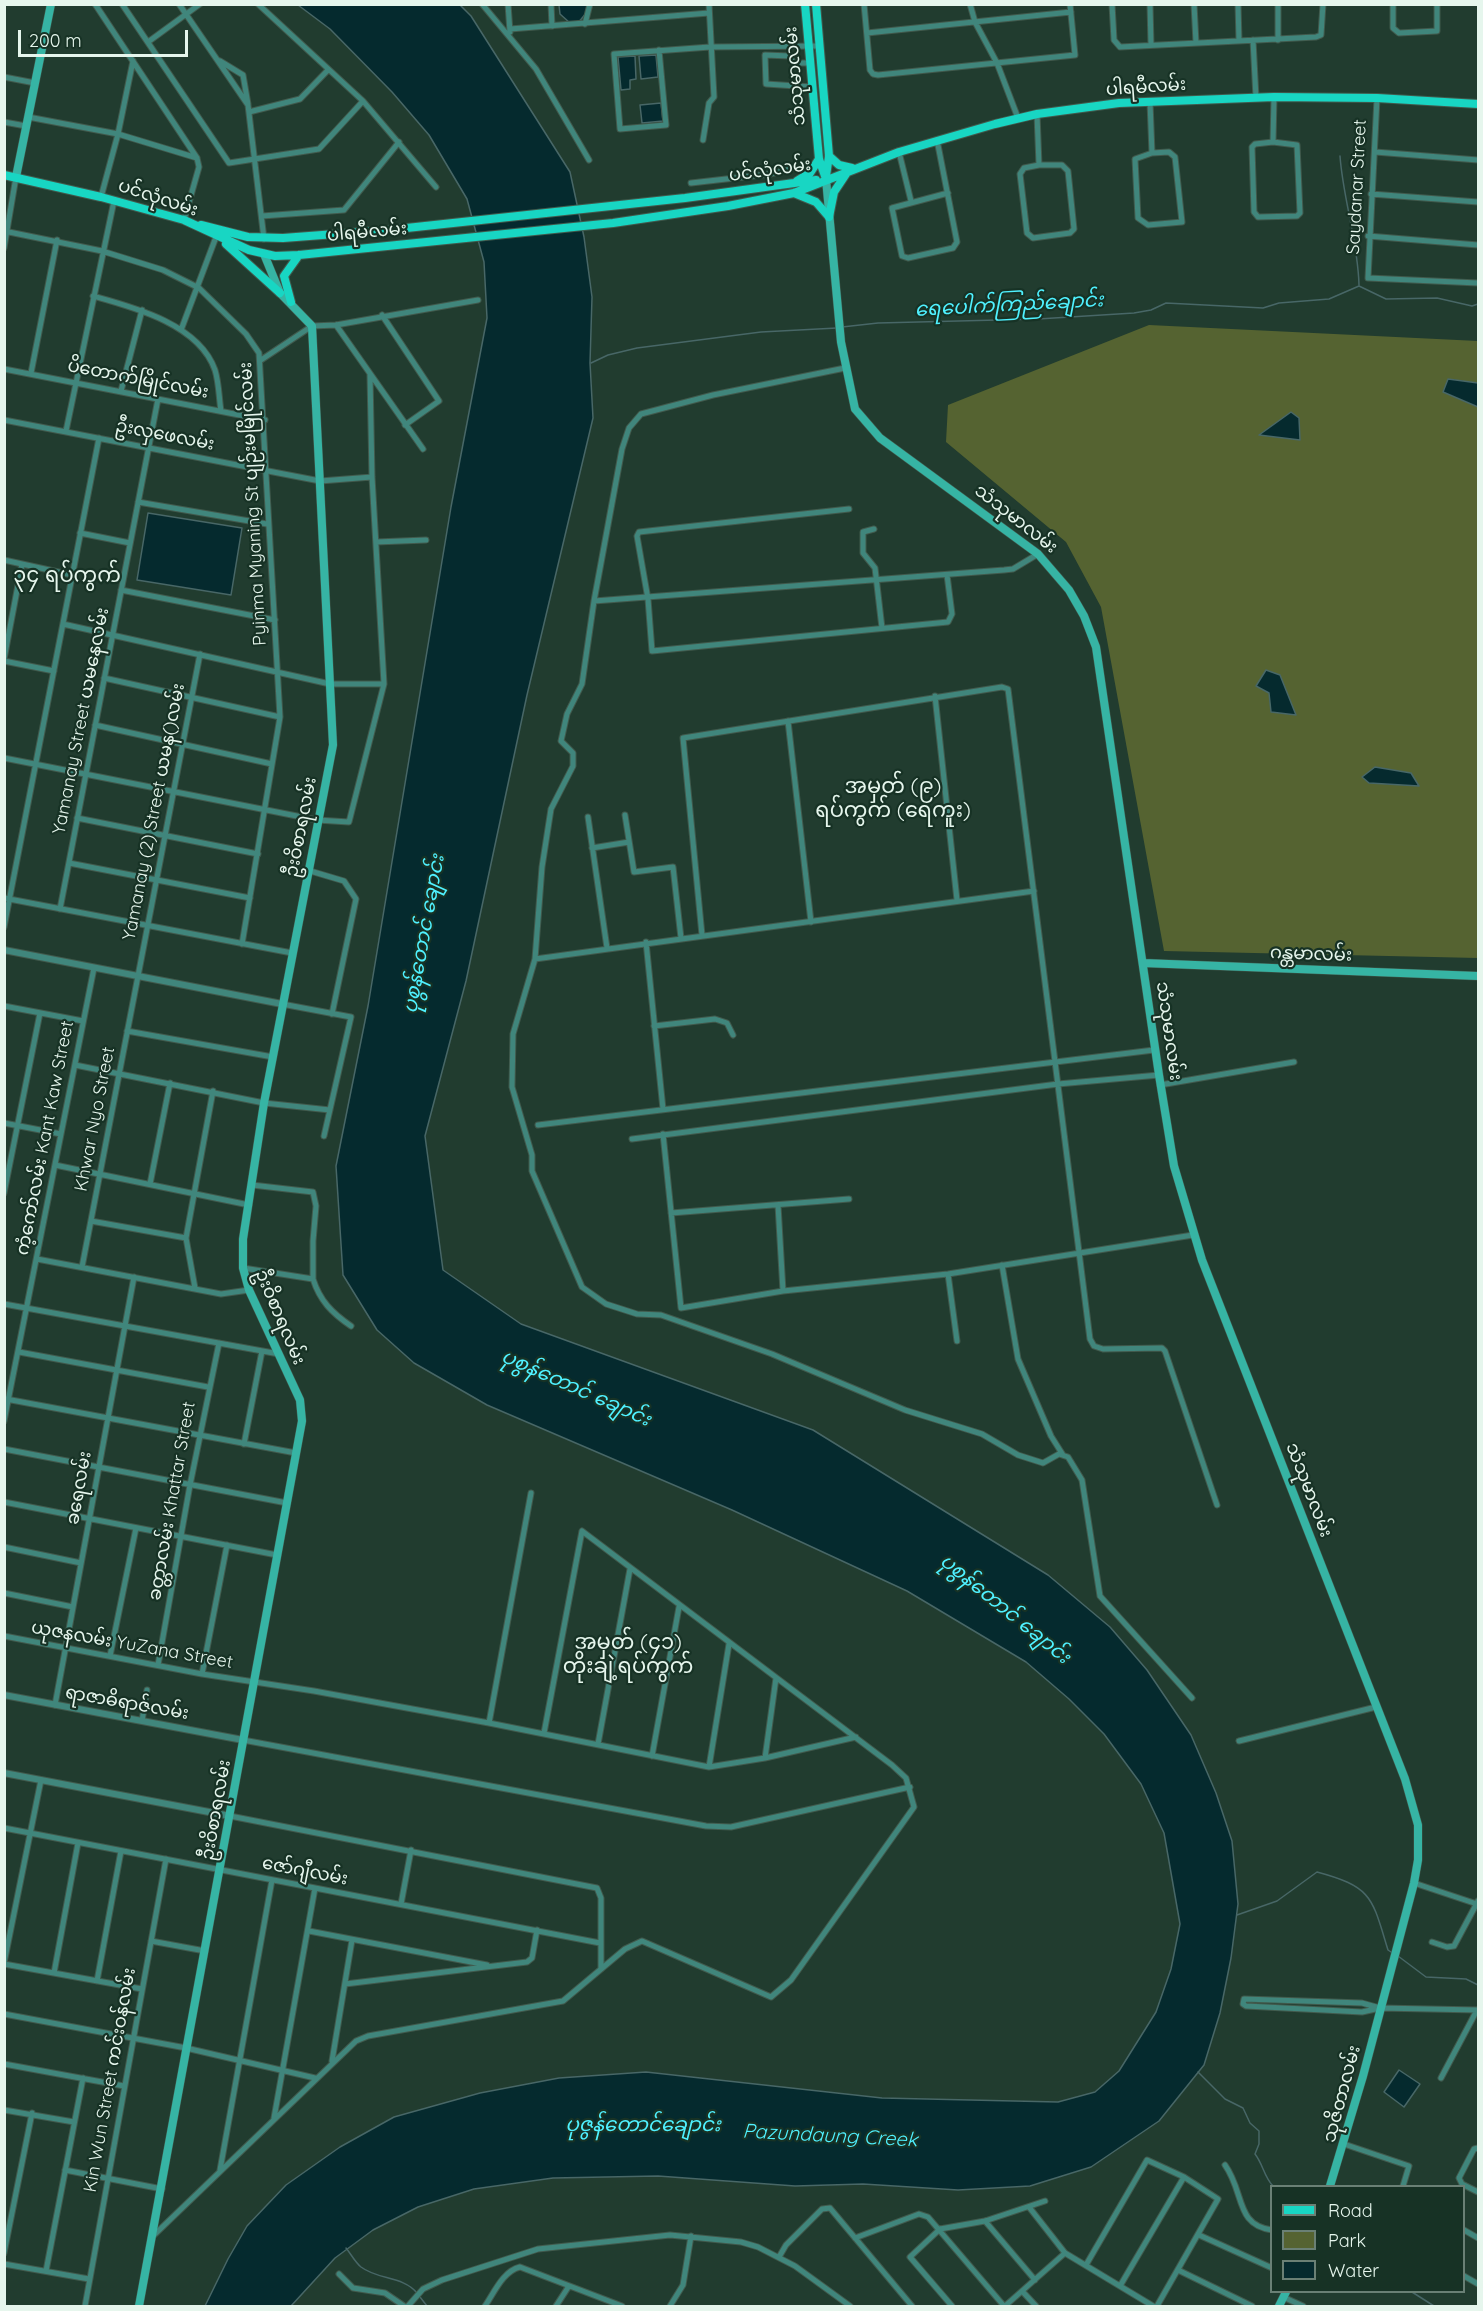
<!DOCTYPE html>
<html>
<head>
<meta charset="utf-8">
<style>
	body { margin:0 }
	#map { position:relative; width:1483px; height:2311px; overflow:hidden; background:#213c2f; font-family:Quicksand,sans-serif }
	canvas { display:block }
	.frame { position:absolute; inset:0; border:6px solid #e6f6ed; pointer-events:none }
	.legend { position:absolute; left:1270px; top:2185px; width:195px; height:108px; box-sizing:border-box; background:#173225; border:2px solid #6a8075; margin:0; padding:8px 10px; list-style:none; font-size:18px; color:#e6f6ed }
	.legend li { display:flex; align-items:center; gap:12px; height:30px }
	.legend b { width:30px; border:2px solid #6a8075 }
	.scale { position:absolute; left:18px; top:30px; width:170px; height:27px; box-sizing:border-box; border:3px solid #e6f6ed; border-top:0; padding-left:8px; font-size:18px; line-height:21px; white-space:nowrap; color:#e6f6ed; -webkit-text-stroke:4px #173225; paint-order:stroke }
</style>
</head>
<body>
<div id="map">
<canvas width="1483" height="2311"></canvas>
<div class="frame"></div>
<ul class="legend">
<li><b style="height:8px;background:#18d6c3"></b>Road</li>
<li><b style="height:16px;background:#556331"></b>Park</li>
<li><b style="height:16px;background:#052a2e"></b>Water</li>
</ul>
<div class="scale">200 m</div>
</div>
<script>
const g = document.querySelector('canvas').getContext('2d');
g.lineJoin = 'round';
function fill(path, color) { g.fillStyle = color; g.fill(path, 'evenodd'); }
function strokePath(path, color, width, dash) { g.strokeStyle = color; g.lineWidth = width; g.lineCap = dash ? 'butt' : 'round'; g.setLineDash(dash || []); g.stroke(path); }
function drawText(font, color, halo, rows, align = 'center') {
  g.font = font + ' Quicksand,"Noto Sans Myanmar",sans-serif'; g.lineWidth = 4.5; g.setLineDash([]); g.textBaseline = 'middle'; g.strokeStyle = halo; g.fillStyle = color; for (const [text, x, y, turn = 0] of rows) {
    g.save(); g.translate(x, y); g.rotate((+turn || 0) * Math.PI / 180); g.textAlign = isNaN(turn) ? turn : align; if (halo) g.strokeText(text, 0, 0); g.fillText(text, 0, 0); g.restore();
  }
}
const green = new Path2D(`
	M1149,325L1478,341V383L1448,379L1443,391L1478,407V958L1164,951L1101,607L1066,542L946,442L948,405Z`);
const water = new Path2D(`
	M298,5H460L471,16L570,172L584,237L592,297L590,363L593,418L527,695L466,981L425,1136L443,1270L521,1324L813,1430L1048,1575L1110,1627L1147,1670L1191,1735L1216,1793L1232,1841L1238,1904L1231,1958L1220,2013L1204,2065L1159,2121L1091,2167L1030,2186L958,2190L863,2184L795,2186L658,2176L553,2178L474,2189L418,2207L373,2230L335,2258L291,2306H205L228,2259L247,2226L286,2185L340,2147L394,2117L480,2093L559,2078L646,2072L882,2098L1058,2102L1095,2092L1119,2071L1156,2012L1171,1969L1180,1924L1164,1833L1141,1784L1104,1734L1069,1699L1026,1662L907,1591L732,1510L487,1405L414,1363L377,1330L343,1275L336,1166L368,1006L451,507L487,318L484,262L467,199L429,135L392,92L330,29Z
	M559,5H588L587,12L578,23H570L560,14Z
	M656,55L658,77L641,79L639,56Z
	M635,56L636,79L630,80V89L621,90L618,57Z
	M661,103L663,121L642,123L640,105Z
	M1448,379L1478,383V407L1443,392Z
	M1291,412L1299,418L1300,440L1259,435Z
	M148,513L242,528L231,595L137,580Z
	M1266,670L1280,675L1296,715L1271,712L1269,693L1256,686Z
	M1375,767L1411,773L1419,786L1369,783L1362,777Z
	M1399,2070L1420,2084L1404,2107L1384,2092Z`);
const stream = new Path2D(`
	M1340,156C1343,199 1358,241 1359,285
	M842,327L878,323L1038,319L1134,313L1151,310L1166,303L1263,308L1279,303L1329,299L1359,286L1386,299L1437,298L1472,306L1478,304
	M591,363L608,355L637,348L761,332L837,328
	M1237,1915L1277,1901L1317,1872C1373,1887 1372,1898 1388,1950L1391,1952
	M1398,1956L1426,1977L1466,1979L1478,1985
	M1198,2072L1225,2099L1243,2108L1250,2123L1259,2131V2144L1255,2154C1263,2164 1264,2177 1273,2186
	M346,2248C351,2254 355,2262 361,2267C378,2280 403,2276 417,2293
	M1412,2292L1434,2306
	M420,2297L427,2306`);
const minor = new Path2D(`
	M95,4L197,158L199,167L184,220
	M122,4L229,163L319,149L363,101
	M179,4L248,105L264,239
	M258,4L363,101L436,187
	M482,4L536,69L589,160
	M508,4L510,32
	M551,4L552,26
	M864,4L870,70L873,74L878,75L1075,55L1070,4
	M970,4L975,22L997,63L1018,118
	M1112,4L1114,40L1120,47L1316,37L1321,35L1323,4
	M1150,4L1151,45
	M1194,4L1196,43
	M1238,4L1239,41
	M1278,4V40
	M1393,4V28L1399,33L1437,31V4
	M585,24L590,4
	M510,29L709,13
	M867,33L1071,12
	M1253,40L1256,98
	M148,42L200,4
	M659,50L666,125L620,129L614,54L710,47L819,46
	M220,61L243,75L248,104
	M810,63H793L790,56L765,55L766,84L812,87
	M4,77L35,83
	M1377,98L1368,278L1478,283
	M1150,102L1152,153
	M249,112L300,99L328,70
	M1037,114L1039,165
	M28,117L118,134L197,158
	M4,122L26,126
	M703,140L709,103L714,97L709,4
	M937,140L957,242L953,248L908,258L902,256L892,208L948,193
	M1273,142L1297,145L1300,213L1297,216L1258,217L1254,212L1252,147L1255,144Z
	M1273,142L1274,97
	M899,152L911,201
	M1169,152L1175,157L1182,222L1148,225L1138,218L1135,159L1152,153Z
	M1375,152L1478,160
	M1039,165H1062L1068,171L1074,229L1070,233L1033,238L1027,233L1020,174L1024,168Z
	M691,183L770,174L803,166
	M1371,194L1478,202
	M101,197L118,134L133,61
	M262,216L344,210L399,142
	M4,231L102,251L163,270L199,288L246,334L259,353L280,717L242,944
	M1368,236L1478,245
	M4,248L16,177
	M93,296C133,307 199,324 215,370C219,383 219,398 221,411
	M382,315L439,401L405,425
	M336,325L423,449
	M181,330L216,237
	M261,360L312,326L336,325L478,300
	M845,368L713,395L641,414L629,428L622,449L594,601L582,684L567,714L561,741L573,753V766L551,809L542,867L535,959L513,1034L512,1087L532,1155V1171L582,1287L606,1304L637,1314L661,1315L772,1354L905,1410L982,1434L1018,1455L1043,1463L1059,1454L1068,1457L1082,1480L1100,1596L1192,1698
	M4,369L265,420
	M31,373L57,240
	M121,391L142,310
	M4,420L320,481L372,477
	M66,431L114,201
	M138,502L267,524
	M849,509L639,532L637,536L648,599L652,651L948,622L952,614L947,575
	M874,529L863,532V553L875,568L882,628
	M80,533L130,543
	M376,542L426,540
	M4,560L72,575
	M121,590L275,620
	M594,601L1004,570L1013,569L1038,554
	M63,624L330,684H384
	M4,659L22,564
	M4,661L54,671
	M104,678L280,717
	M935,696L957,900
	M788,721L811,922
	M95,725L272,764
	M4,758L317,820L349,822L384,684L372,477L370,375
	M625,815L634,872L673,867L681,938
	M588,817L607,948
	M77,818L258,854
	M592,848L629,842
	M69,863L250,898
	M307,870L344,881L356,899L332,1014
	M4,898L292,953
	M60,909L158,399
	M4,927L99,438
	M702,935L683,738L1002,687L1008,689L1090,1339L1094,1346L1103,1349L1162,1348L1165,1351L1217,1505
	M646,942L663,1109
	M535,959L1034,891
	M282,1004L351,1017L324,1136
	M4,1006L83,1021
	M654,1026L715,1019L727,1023L733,1035
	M127,1031L273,1057
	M75,1065L264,1103L330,1110
	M1160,1085L1294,1062
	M4,1123L61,1134
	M538,1125L1154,1050
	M663,1134L681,1308L783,1291L948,1274L1193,1235
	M632,1139L1058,1084L1159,1075
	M55,1165L249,1205
	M150,1184L170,1083
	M4,1193L40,1013
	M778,1205L783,1291
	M671,1213L849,1199
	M91,1221L186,1238
	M37,1259L221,1294L249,1290
	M1002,1265L1018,1359L1051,1436L1063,1455
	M82,1267L200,654
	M243,1268L313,1279V1241L316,1206L313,1192L252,1185
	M948,1274L957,1341
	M313,1279C320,1301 332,1313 351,1326
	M195,1288L186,1238L213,1091
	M4,1304L279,1354
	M19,1352L208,1387
	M6,1399L296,1453
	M4,1421L94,968
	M244,1444L262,1351
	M4,1449L287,1503
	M4,1502L277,1555
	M4,1547L81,1563
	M4,1593L73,1607
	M4,1636L202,1674L314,1691L489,1723L709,1767L765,1758L856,1737
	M110,1656L136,1528
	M158,1665L190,1485L219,1343
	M202,1674L227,1545
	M55,1705L134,1277
	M142,1721L147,1690
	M489,1723L531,1493
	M243,1740L706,1826L731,1827L910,1787
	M1239,1741L1376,1707
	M598,1744L630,1569
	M652,1756L679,1607
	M765,1758L776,1678
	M709,1767L729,1644
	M230,1816L597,1888L601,1898V1969
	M4,1828L600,1943
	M1414,1883L1477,1904
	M401,1904L411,1850
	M309,1931L487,1965
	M151,1941L205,1951
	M1432,1942L1447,1947L1454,1946L1478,1901
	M4,1963L41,1780
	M4,1964L142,1989
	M54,1973L78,1843
	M97,1981L121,1851
	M345,1984L527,1962L532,1958L537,1930
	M1380,2008L1362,2003L1244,1999L1243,2004L1246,2006L1362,2012L1380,2008L1478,2010
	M4,2014L186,2048L315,2078
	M332,2061L352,1940
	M4,2064L124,2086
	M1441,2078L1477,2010
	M4,2110L74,2122
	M274,2118L315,1888
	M1344,2144L1409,2166L1403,2186
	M1478,2148L1474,2149L1459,2178L1462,2184L1478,2192
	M1225,2165C1245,2193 1235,2225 1272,2230
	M65,2170L162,2189
	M220,2170L272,1880
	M1029,2207L1065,2253
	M985,2221L1035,2280
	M940,2229L985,2221L1045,2201
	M940,2229L910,2257L952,2306
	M1464,2230L1478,2238
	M1199,2235L1272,2268
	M153,2236L356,2041L368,2036L563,2001L625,1949L642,1941L771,1997L791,1980L914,1807L906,1778L892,1765L582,1531L544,1733
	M855,2238L919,2214L928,2217L1004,2306
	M4,2253L32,2113
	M779,2257L786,2245L822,2209L830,2208L912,2306
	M4,2264L89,2279
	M1086,2265L1147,2160L1184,2177L1218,2199L1157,2306
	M1178,2270L1252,2306
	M46,2271L83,2078
	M339,2274L353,2288L385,2293L404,2306
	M1464,2276L1478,2284
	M1120,2286L1184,2177
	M1022,2291L1036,2306
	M1283,2297L1303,2306
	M85,2306L166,1859
	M408,2306L423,2289L442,2280L538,2249L670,2235L741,2242L758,2247L795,2266L850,2306
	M485,2306C494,2293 503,2271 520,2267L622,2306
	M556,2306L569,2286
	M670,2306L683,2285L691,2236
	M1005,2306L1065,2253L1153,2306`);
const tertiary = new Path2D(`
	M4,950L282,1004
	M4,1695L243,1740
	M4,1773L230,1816`);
const secondary = new Path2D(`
	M16,177L51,4
	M826,179L841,342L855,409L880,438L1038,554L1069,590L1084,616L1096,647L1159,1075L1174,1166L1202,1260L1405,1779L1418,1825V1860L1414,1883L1363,2076L1330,2186
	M1143,963L1478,976
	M139,2306L302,1421L300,1400L249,1290L243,1268V1239L264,1103L333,745L312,326L280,293L264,254
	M1279,2306L1286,2292`);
const primary = new Path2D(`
	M805,4L819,159L826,179
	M816,4L829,156L826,176
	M829,156L839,165L852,168
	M4,175L101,197L184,220L249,250L275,256L299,255L613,223L728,206L794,193L899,152L995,124L1037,114L1119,103L1274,97L1377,98L1478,104
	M797,181L810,173L819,159
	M794,193L816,202L829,217
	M829,217L834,192L846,174
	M201,225L248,237L283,238L388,230L685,198L816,180
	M226,244L280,293
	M291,302L284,276L299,255`);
const streetNames = [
	["သံသုမာလမ်း",795,76,-95],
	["ပါရမီလမ်း",1146,87,-4],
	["ပင်လုံလမ်း",770,170,-8],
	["Saydanar Street",1357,187,-87],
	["ပင်လုံလမ်း",158,198,18],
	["ပါရမီလမ်း",367,232,-5],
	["ပိတောက်မြိုင်လမ်း",138,379,11],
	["ဦးလှဖေလမ်း",165,435,11],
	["Pyinma Myaning St ပျဉ်းမမြိုင်လမ်း",253,504,-93],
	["သံသုမာလမ်း",1016,519,38],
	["Yamanay Street ယမနေလမ်း",81,721,-79],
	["Yamanay (2) Street ယမန()လမ်း",154,812,-79],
	["ဦးဝိစာရလမ်း",301,827,-79],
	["ဂန္တမာလမ်း",1311,954,2],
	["သံသုမာလမ်း",1169,1031,82],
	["Khwar Nyo Street",95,1119,-79],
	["ကံ့ကော်လမ်း Kant Kaw Street",45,1138,-79],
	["ဦးဝိစာရလမ်း",280,1317,67],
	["ခရေလမ်း",79,1488,-80],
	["သံသုမာလမ်း",1309,1490,69],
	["ခတ္တာလမ်း Khattar Street",172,1501,-80],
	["ယုဇနလမ်း YuZana Street",132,1645,10],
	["ရာဇာဓိရာဇ်လမ်း",127,1703,10],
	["ဦးဝိစာရလမ်း",216,1810,-80],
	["ဇော်ဂျီလမ်း",305,1871,11],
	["Kin Wun Street ကင်းဝန်လမ်း",110,2080,-80],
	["သုဇိတာလမ်း",1342,2094,-75]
];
const waterNames = [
	["ရေပေါက်ကြည်ချောင်း",1009,305,-3],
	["ပုစွန်တောင် ချောင်း",424,934,-80],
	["ပုစွန်တောင် ချောင်း",576,1388,24],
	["ပုစွန်တောင် ချောင်း",1005,1609,39],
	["ပုဇွန်တောင်ချောင်း",643,2125],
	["Pazundaung Creek",830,2136,3]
];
const quarterNames = [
	["၃၄ ရပ်ကွက်",67,576],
	["အမှတ် (၉)",893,787],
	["ရပ်ကွက် (ရေကူး)",893,811],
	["အမှတ် (၄၁)",628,1643],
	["တိုးချဲ့ရပ်ကွက်",628,1667]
];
fill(green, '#556331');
fill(water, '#052a2e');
strokePath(water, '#486767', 1.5);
strokePath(stream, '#486767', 1.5);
strokePath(minor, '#415a4d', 7);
strokePath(tertiary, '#415a4d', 8);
strokePath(secondary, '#415a4d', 9);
strokePath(primary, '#415a4d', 10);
strokePath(minor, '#40867c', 5);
strokePath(tertiary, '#40867c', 6);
strokePath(secondary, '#36b4a4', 8);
strokePath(primary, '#18d6c3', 8);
drawText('18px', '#e6f6ed', '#173225', streetNames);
drawText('italic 20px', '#4ff1ff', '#173225', waterNames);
drawText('21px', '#e6f6ed', '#173225', quarterNames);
</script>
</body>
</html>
